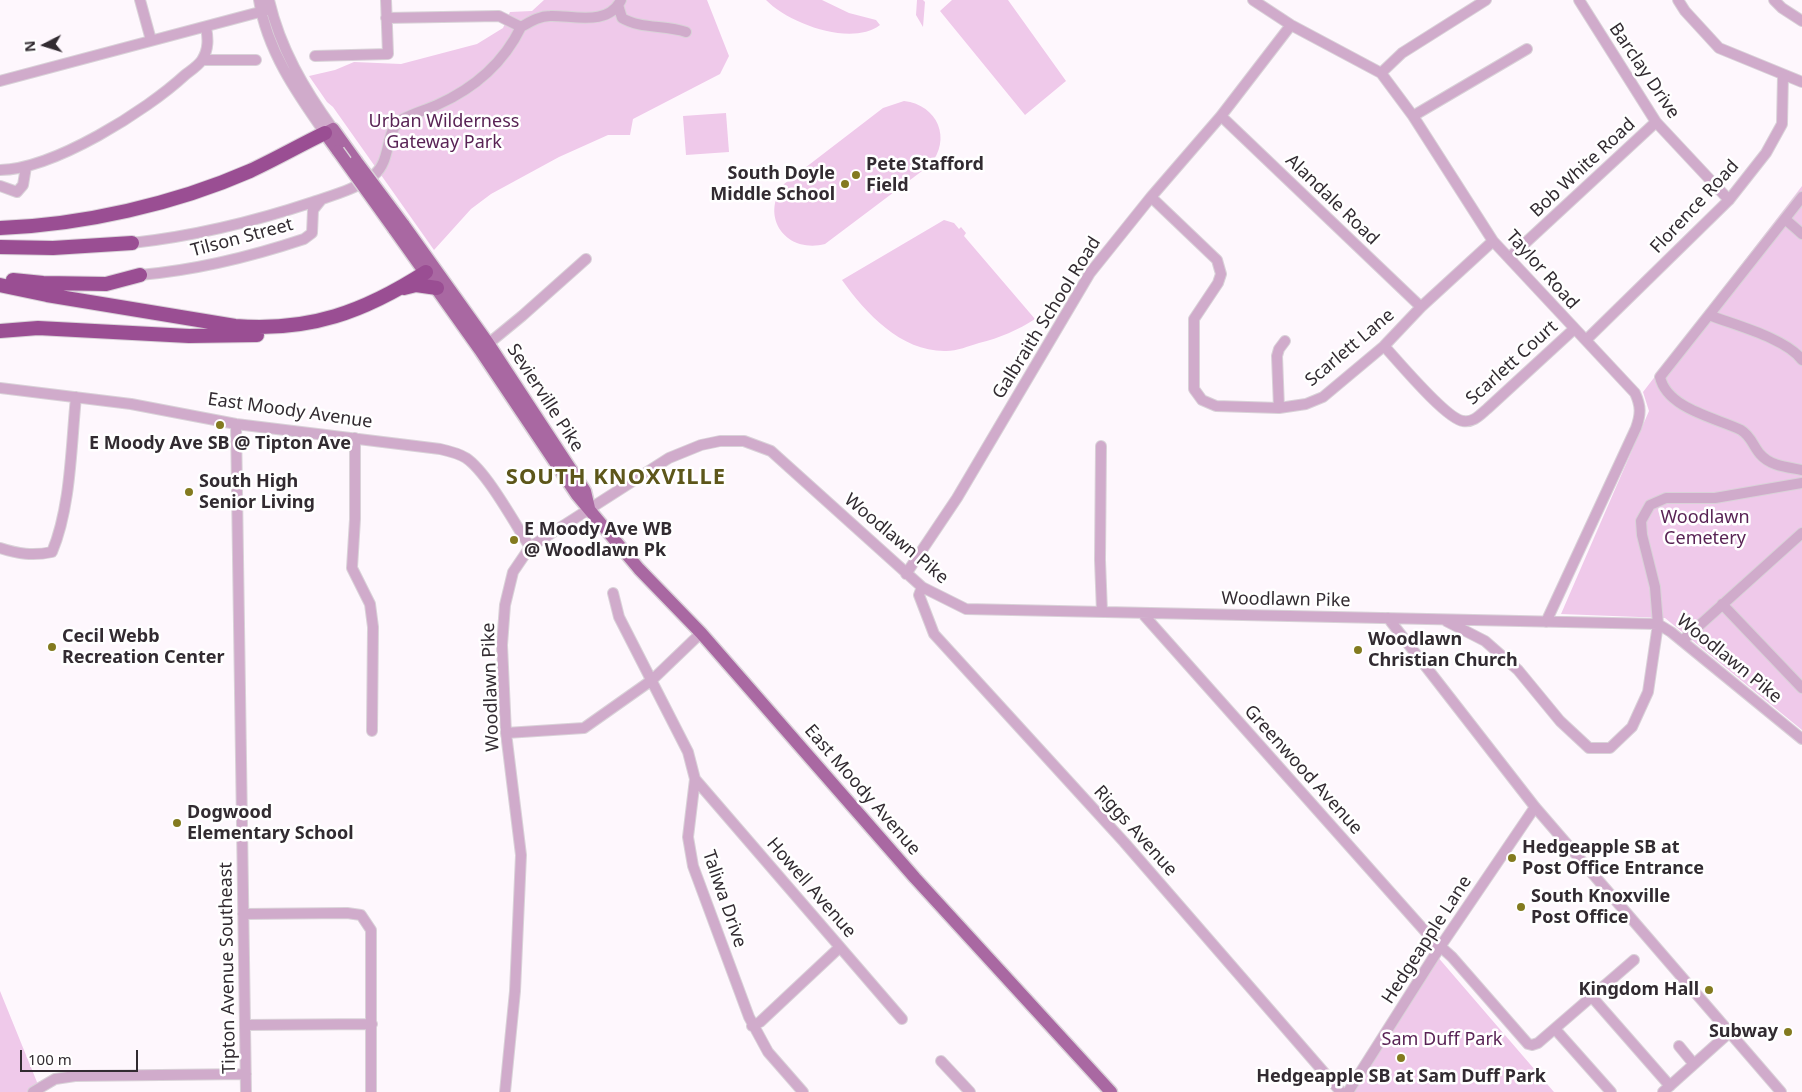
<!DOCTYPE html>
<html>
<head>
<meta charset="utf-8">
<style>
	body { margin:0 }
	#map { position:relative; width:1802px; height:1092px; overflow:hidden; background:#fef7fd; font-family:"Noto Sans",sans-serif }
	canvas { display:block }
	.north { position:absolute; left:20px; top:20px; width:50px; height:50px; -webkit-text-stroke:4px #fff; paint-order:stroke; rotate:265deg; font-size:14px; font-weight:700; line-height:20px; text-align:center; color:#322b31 }
	.north::after { content:''; display:block; margin:auto; width:18px; height:22px; background:#322b31; clip-path:polygon(50% 0,100% 100%,50% 72%,0 100%) }
	.scale { position:absolute; left:20px; top:1050px; width:118px; height:22px; box-sizing:border-box; border:2px solid #322b31; border-top:0; padding-left:6px; font-size:15px; line-height:18px; white-space:nowrap; color:#322b31; -webkit-text-stroke:4px #fff; paint-order:stroke }
</style>
</head>
<body>
<div id="map">
<canvas width="1802" height="1092"></canvas>
<div class="north">N</div>
<div class="scale">100 m</div>
</div>
<script>
const g = document.querySelector('canvas').getContext('2d');
g.lineJoin = 'round';
function fill(path, color) { g.fillStyle = color; g.fill(path, 'evenodd'); }
function strokePath(path, color, width, dash) { g.strokeStyle = color; g.lineWidth = width; g.lineCap = dash ? 'butt' : 'round'; g.setLineDash(dash || []); g.stroke(path); }
function drawText(font, color, halo, rows, align = 'center') {
  g.font = font + ' "Noto Sans",sans-serif'; g.lineWidth = 5; g.setLineDash([]); g.textBaseline = 'middle'; g.strokeStyle = halo; g.fillStyle = color; for (const [text, x, y, turn = 0] of rows) {
    g.save(); g.translate(x, y); g.rotate((+turn || 0) * Math.PI / 180); g.textAlign = isNaN(turn) ? turn : align; if (halo) g.strokeText(text, 0, 0); g.fillText(text, 0, 0); g.restore();
  }
}
const green = new Path2D(`
	M544,0H707L729,56L720,74L633,119L630,135H608L559,157L491,194L471,209L434,250L333,107L327,102L309,76L335,70L354,62L401,64L477,44L503,28L510,12L532,11Z
	M766,0H822L849,13L876,20L880,25C851,47 788,23 766,0Z
	M917,0H923L925,2L923,27L916,15Z
	M952,0H1008L1066,81L1025,115L940,11Z
	M904,101C938,105 952,139 930,165L825,244C786,254 759,217 784,184L883,108Z
	M726,113L729,152L686,155L683,116Z
	M1802,186V730L1665,618L1561,614L1649,411L1643,392Z
	M944,220L954,223L959,229L961,227L966,233L964,236L1035,319C1018,330 1000,338 979,343C969,346 957,351 946,351C902,352 866,314 842,280Z
	M1436,955L1554,1092H1348Z
	M0,991L41,1092H0Z`);
const minor = new Path2D(`
	M140,0L151,40
	M259,0C267,50 296,92 325,133
	M269,0C280,48 304,89 333,129
	M1253,0L1291,25L1381,73L1413,116L1493,241L1635,393C1641,406 1641,414 1636,428L1546,622
	M1579,0L1656,122L1729,200
	M1678,0L1685,11L1719,48L1802,82
	M1774,0L1782,8L1802,21
	M618,5L622,18C640,29 665,25 686,32
	M386,18L499,16L521,27
	M315,56L388,54L386,0
	M202,60H256
	M1381,73L1402,53L1486,0
	M0,81L271,9
	M1221,116L1421,307
	M1413,116L1527,49
	M0,170C54,169 146,111 185,75C190,71 198,66 202,60C209,49 208,38 206,27
	M0,186L17,192L23,185L26,167
	M1151,197L1217,260L1221,274L1218,283L1194,319V389L1202,400L1216,406L1279,408L1306,404L1323,397L1384,346L1421,307L1493,241
	M1785,219L1802,234
	M132,243C195,236 253,222 313,202C333,195 357,189 374,175C393,159 383,131 403,119C414,113 426,110 437,105C475,88 503,64 521,27C530,22 539,16 550,16C572,15 608,27 621,0
	M1509,258L1656,122
	M140,275C197,270 250,257 304,239L312,233L313,210L321,200
	M1709,315L1802,197
	M1586,340L1729,200L1766,153L1782,124L1783,75
	M1384,346C1398,361 1446,419 1463,421C1473,423 1480,415 1487,409L1573,330
	M483,348L522,316L586,259
	M1802,360C1786,338 1734,325 1709,315L1660,377C1667,409 1717,418 1741,430C1751,436 1753,446 1760,454C1770,466 1787,467 1802,470
	M0,388L131,404L236,424L440,449C449,451 458,453 466,458C487,472 515,524 530,547
	M1279,408L1277,356L1279,349L1285,341
	M236,424L246,1092
	M355,438V519L352,568L370,604L373,627L372,731
	M1101,446L1100,560L1102,612
	M0,548C18,554 33,556 52,552C71,507 71,446 76,397
	M906,574L957,498L1090,273L1151,197L1221,116L1291,25
	M922,587L919,595L934,634L1124,842L1341,1092
	M613,593L619,617L688,752L695,779L688,837L693,866L749,1017L768,1052L803,1092
	M1722,604L1802,688
	M1142,613L1432,939L1452,957L1528,1044L1532,1045L1538,1043L1634,960
	M1388,618L1535,807L1781,1092
	M1446,621L1485,641L1518,670L1560,721L1589,748H1610L1632,727L1648,692L1658,624L1655,587L1642,535L1641,521L1650,505L1666,498H1715L1802,483
	M1682,641L1802,533
	M506,733L584,728L652,680L701,633
	M695,779L902,1019
	M243,914L347,913L361,915L371,930V1092
	M1592,997L1670,1086
	M245,1025L372,1024
	M752,1026L760,1022L840,947
	M1555,1029L1611,1092
	M1679,1046L1693,1063
	M941,1061L970,1092
	M33,1092L55,1079L75,1076L246,1074
	M505,1092L515,991L521,855L506,733L502,645L505,605L513,572L530,547L669,458L701,445L720,441H744L771,451L922,587L966,609L1658,624L1671,632L1802,739
	M1348,1092L1440,947L1535,807
	M1663,1092L1730,1032`);
const major = new Path2D(`
	M338,151L325,133L333,129L356,161
	M403,224L488,343L585,491L589,508
	M394,229L480,350L577,495L639,569L701,633L915,878L1111,1092`);
const highway = new Path2D(`
	M0,228C82,225 175,204 250,171C276,159 300,145 325,133
	M0,247L53,248L132,243
	M13,280L43,283L106,284L140,275
	M0,285L47,295L235,326C309,332 364,312 426,272
	M404,288L416,285L437,288
	M0,331L38,328L189,336L257,335`);
const majorBridge = new Path2D(`
	M338,151L394,229
	M356,161L403,224`);
const markers = [
	[856,175,5,"#837a1f"],
	[845,184,5,"#837a1f"],
	[220,425,5,"#837a1f"],
	[189,492,5,"#837a1f"],
	[514,540,5,"#837a1f"],
	[52,647,5,"#837a1f"],
	[1358,650,5,"#837a1f"],
	[177,823,5,"#837a1f"],
	[1512,858,5,"#837a1f"],
	[1521,907,5,"#837a1f"],
	[1709,990,5,"#837a1f"],
	[1788,1032,5,"#837a1f"],
	[1401,1058,5,"#837a1f"]
];
const streetNames = [
	["Barclay Drive",1644,71,56],
	["Bob White Road",1583,168,-43],
	["Alandale Road",1332,200,44],
	["Florence Road",1695,207,-47],
	["Tilson Street",242,238,-15],
	["Taylor Road",1542,270,48],
	["Galbraith School Road",1047,318,-58],
	["Scarlett Lane",1350,348,-40],
	["Scarlett Court",1512,363,-42],
	["Sevierville Pike",545,398,57],
	["East Moody Avenue",290,411,8],
	["Woodlawn Pike",896,539,40],
	["Woodlawn Pike",1286,600,1],
	["Woodlawn Pike",1729,659,39],
	["Woodlawn Pike",491,687,-92],
	["Greenwood Avenue",1303,770,48],
	["East Moody Avenue",862,790,49],
	["Riggs Avenue",1135,831,48],
	["Howell Avenue",811,888,49],
	["Taliwa Drive",724,899,71],
	["Hedgeapple Lane",1427,940,-57],
	["Tipton Avenue Southeast",228,968,-91]
];
const parkNames = [
	["Urban Wilderness",444,122],
	["Gateway Park",444,143],
	["Woodlawn",1705,518],
	["Cemetery",1705,539],
	["Sam Duff Park",1442,1040]
];
const poiNames = [
	["Pete Stafford",866,165],
	["Field",866,186],
	["South Doyle",835,174,"right"],
	["Middle School",835,195,"right"],
	["E Moody Ave SB @ Tipton Ave",220,444,"center"],
	["South High",199,482],
	["Senior Living",199,503],
	["E Moody Ave WB",524,530],
	["@ Woodlawn Pk",524,551],
	["Cecil Webb",62,637],
	["Recreation Center",62,658],
	["Woodlawn",1368,640],
	["Christian Church",1368,661],
	["Dogwood",187,813],
	["Elementary School",187,834],
	["Hedgeapple SB at",1522,848],
	["Post Office Entrance",1522,869],
	["South Knoxville",1531,897],
	["Post Office",1531,918],
	["Kingdom Hall",1699,990,"right"],
	["Subway",1778,1032,"right"],
	["Hedgeapple SB at Sam Duff Park",1401,1077,"center"]
];
const districtNames = [
	["SOUTH KNOXVILLE",616,478]
];
fill(green, '#efc9ea');
strokePath(minor, '#d9d2d8', 12);
strokePath(major, '#d9d2d8', 15);
strokePath(highway, '#d9d2d8', 16);
strokePath(minor, '#d0abcb', 10);
strokePath(major, '#a968a2', 12);
strokePath(highway, '#9a4e93', 14);
strokePath(majorBridge, '#d9d2d8', 15, []);
strokePath(majorBridge, '#a968a2', 12);
for (const [x, y, r, color] of markers) { const dot = new Path2D(); dot.arc(x, y, r, 0, 2 * Math.PI); g.fillStyle = color; g.fill(dot); strokePath(dot, '#fff', 2); }
drawText('18px', '#322b31', '#fff', streetNames);
drawText('18px', '#592355', '#fff', parkNames);
drawText('bold 18px', '#322b31', '#fff', poiNames, 'left');
g.letterSpacing = '1px';
drawText('bold 22px', '#5d561a', '#fff', districtNames);
g.letterSpacing = '0px';
</script>
</body>
</html>
